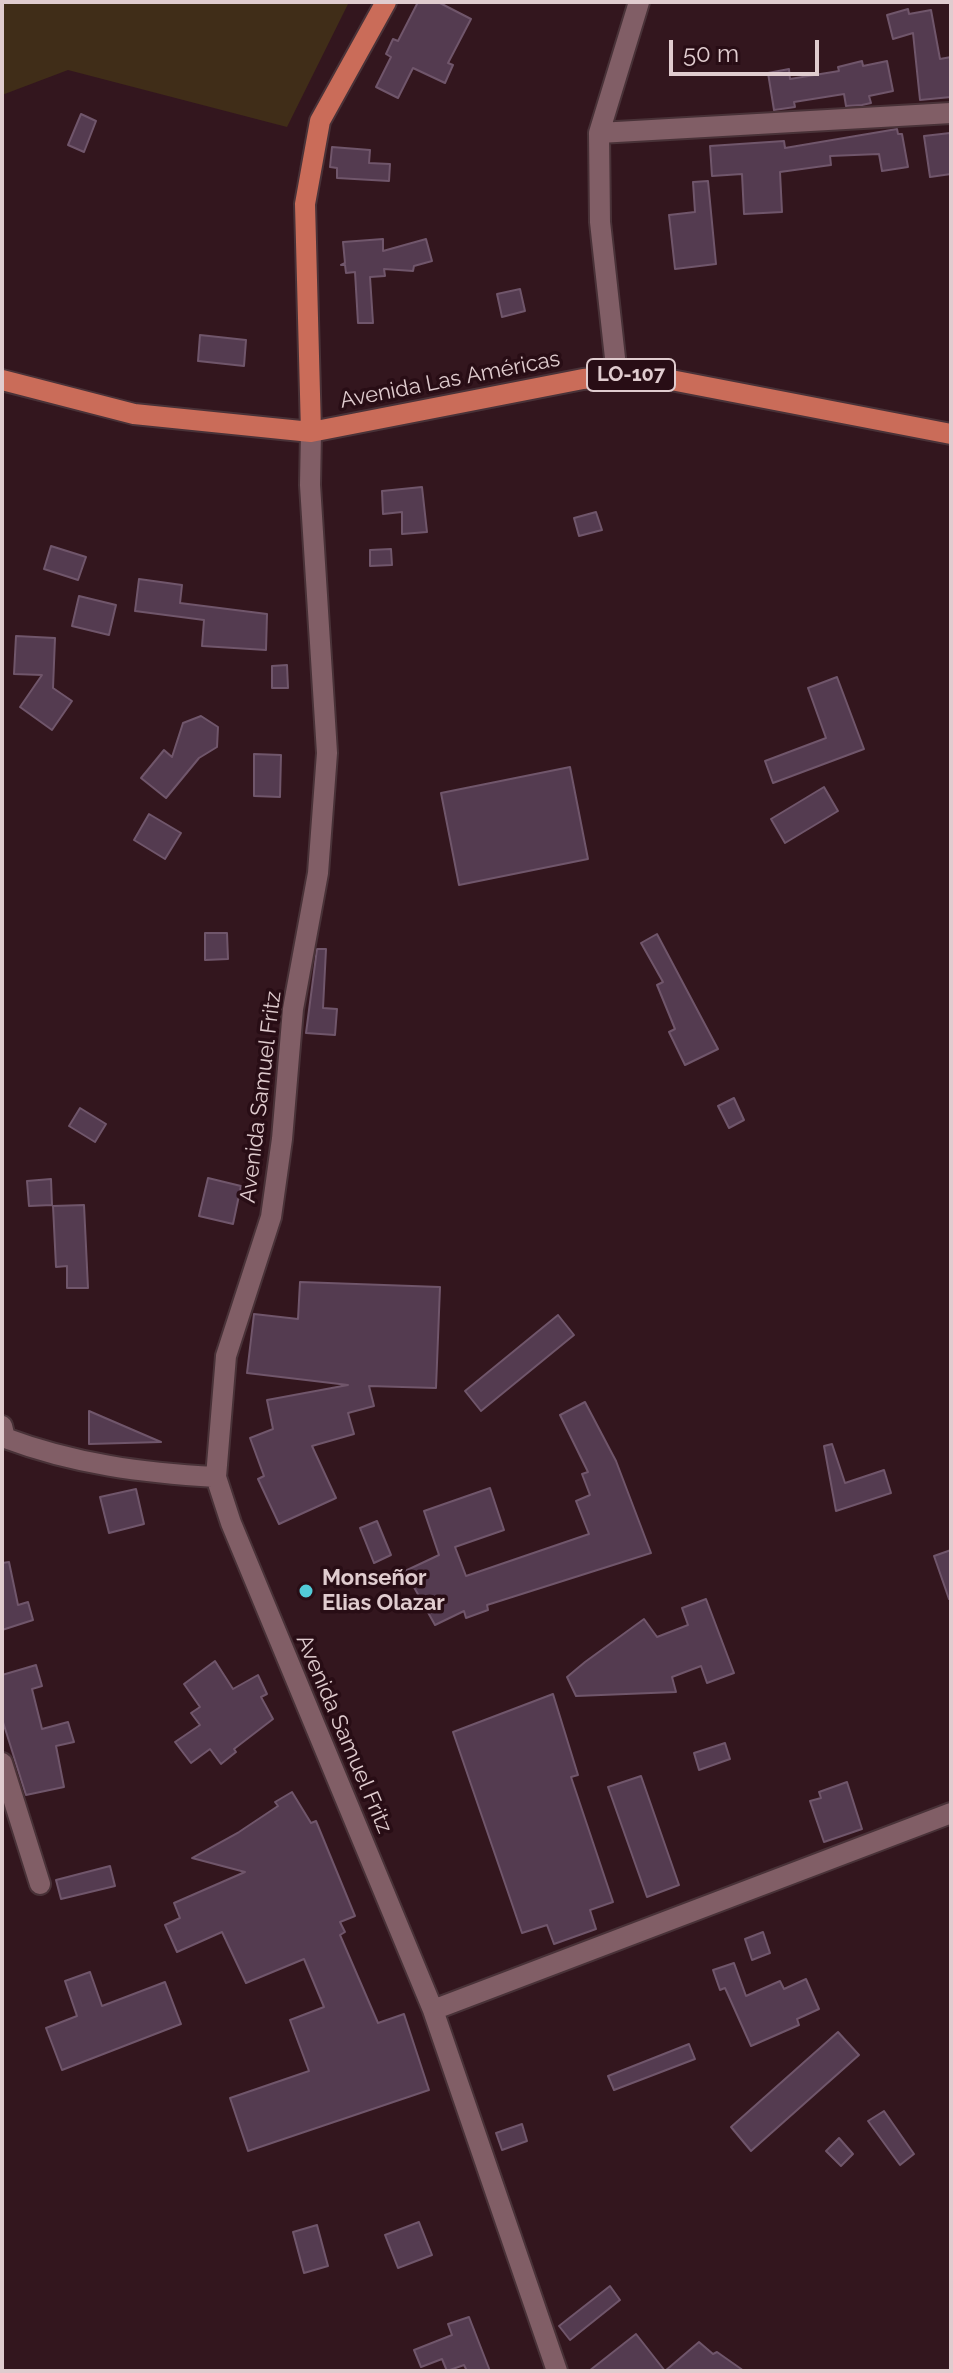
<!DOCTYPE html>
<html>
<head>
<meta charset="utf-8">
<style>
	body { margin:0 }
	#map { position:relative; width:953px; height:2373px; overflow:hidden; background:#33161e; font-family:Raleway,sans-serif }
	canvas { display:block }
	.frame { position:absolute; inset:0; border:4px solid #e0cccf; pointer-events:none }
	.scale { position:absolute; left:669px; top:40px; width:150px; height:36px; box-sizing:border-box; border:4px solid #e0cccf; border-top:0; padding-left:10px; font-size:24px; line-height:28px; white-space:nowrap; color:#e0cccf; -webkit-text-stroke:6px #280d15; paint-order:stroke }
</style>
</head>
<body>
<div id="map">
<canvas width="953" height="2373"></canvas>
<div class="frame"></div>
<div class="scale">50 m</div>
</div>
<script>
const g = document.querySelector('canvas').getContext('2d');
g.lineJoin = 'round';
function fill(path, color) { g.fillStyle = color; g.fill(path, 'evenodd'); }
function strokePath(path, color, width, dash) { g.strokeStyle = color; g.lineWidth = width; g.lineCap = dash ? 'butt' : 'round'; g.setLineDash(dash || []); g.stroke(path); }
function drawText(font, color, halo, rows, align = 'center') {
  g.font = font + ' Raleway,sans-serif'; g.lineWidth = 7; g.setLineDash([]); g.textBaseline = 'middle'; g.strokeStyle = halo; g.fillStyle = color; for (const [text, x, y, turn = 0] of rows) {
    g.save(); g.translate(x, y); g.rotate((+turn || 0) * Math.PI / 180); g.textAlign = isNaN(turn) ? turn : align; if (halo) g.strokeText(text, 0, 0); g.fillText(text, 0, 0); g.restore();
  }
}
const green = new Path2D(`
	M2,2H349L287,127L68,70L2,95Z`);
const building = new Path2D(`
	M418,2H438L471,19L448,63L453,65L445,83L413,68L398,98L376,87L391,57L386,54L393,39L398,41Z
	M908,9L909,14L931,10L940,59L951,57V97L920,100L913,33L893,39L887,15Z
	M862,61L863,66L887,61L893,91L869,96L871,103L862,105L846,106L844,94L794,102L795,107L774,110L768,73L789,69L790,79L839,71L838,67Z
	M81,114L96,121L84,152L68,145Z
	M897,129L898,134H902L908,167L882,171L879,154L830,156L831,165L780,172L782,212L744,214L742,174L712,176L710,146L784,141L785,148Z
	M950,133L951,174L930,177L924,136Z
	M332,147L370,150L369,163L390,164L389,181L337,178V168L330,167Z
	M708,181L716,264L675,269L669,215L695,212L693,182Z
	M383,239V251L426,239L432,261L414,266L413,271L384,269L385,276L370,277L373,323H358L355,272L346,273L345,265H341L345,263L343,242Z
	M520,289L525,311L502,317L497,294Z
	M200,335L246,340L244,366L198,361Z
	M422,487L427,532L402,534V512L383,514L382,491Z
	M596,512L602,530L579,536L574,518Z
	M51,546L86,557L78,580L44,569Z
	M391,549L392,565L370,566V550Z
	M139,579L182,585L180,603L267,614L266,650L202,646L204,620L135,611Z
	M79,596L116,605L109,635L72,626Z
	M16,636L55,638L53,688L72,701L52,730L20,707L42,675L14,674Z
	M287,665L288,688H272V666Z
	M837,677L864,749L773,783L765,761L826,738L808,688Z
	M201,716L218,727L217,747L199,758L166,798L141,778L164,750L172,757L183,723Z
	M254,754L281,755L280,797L254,796Z
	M570,767L588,859L459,885L441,793Z
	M824,787L838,811L785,843L771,819Z
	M149,814L181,833L165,859L134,840Z
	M205,933H227L228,959L205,960Z
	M657,934L718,1049L685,1065L669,1032L675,1029L657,985L663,982L641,943Z
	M317,949H326L323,1008L337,1009L335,1035L306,1033Z
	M734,1098L744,1120L729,1128L718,1106Z
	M80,1108L106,1124L95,1142L69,1126Z
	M208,1178L241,1186L233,1224L199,1216Z
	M51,1179L52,1205L29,1206L27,1181Z
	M84,1205L88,1288H67V1266L56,1267L53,1206Z
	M300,1282L440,1287L436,1388L369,1386L374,1406L348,1413L354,1434L312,1446L336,1498L279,1524L258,1479L264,1476L250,1438L273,1429L267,1400L348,1385L247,1373L254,1314L298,1319Z
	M558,1315L574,1335L481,1411L465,1391Z
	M585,1402L616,1461L651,1553L487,1605L488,1610L466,1618L464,1611L435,1625L405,1571L439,1555L424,1511L490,1488L504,1530L455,1547L466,1576L589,1534L576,1501L590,1495L582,1474L588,1472L560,1415Z
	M89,1411L161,1442L89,1444Z
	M832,1444L845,1483L884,1470L891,1493L836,1511L824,1446Z
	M136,1489L144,1524L109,1533L100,1497Z
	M377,1521L391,1555L374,1563L360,1528Z
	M951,1550V1598L949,1599L934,1556Z
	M9,1562L18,1605L28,1602L33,1620L2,1630V1563Z
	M706,1599L734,1673L707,1683L701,1666L672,1677L676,1692L576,1696L567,1677L585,1662L644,1619L657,1637L688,1625L682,1608Z
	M215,1661L233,1689L258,1675L267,1694L261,1697L273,1719L234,1749L236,1752L221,1764L210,1749L191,1763L175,1742L200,1725L191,1713L200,1707L184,1684Z
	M36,1665L42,1686L32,1689L42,1729L68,1722L74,1742L56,1746L64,1787L26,1795L2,1719V1675Z
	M553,1694L578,1775L571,1777L613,1902L590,1910L596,1929L554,1944L547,1925L522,1933L453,1732Z
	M725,1743L730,1759L699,1770L694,1753Z
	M641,1776L679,1885L647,1897L608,1787Z
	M847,1782L862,1829L824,1842L810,1801L821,1798L819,1792Z
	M292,1792L311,1823L316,1821L355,1916L340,1922L345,1932L340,1935L378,2023L404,2014L429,2090L248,2151L230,2098L309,2071L290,2020L324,2007L304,1959L246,1983L222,1932L177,1952L165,1925L180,1918L174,1903L245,1872L192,1858L239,1832L278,1806L275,1802Z
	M110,1866L115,1886L61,1899L56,1880Z
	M763,1932L770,1953L752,1960L745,1939Z
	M734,1963L746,1996L780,1981L784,1989L806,1979L819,2009L797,2019L799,2025L751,2046L725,1988L720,1990L713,1970Z
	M90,1972L102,2006L165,1982L181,2024L62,2070L46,2028L77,2016L65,1981Z
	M838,2032L859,2055L751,2151L731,2127Z
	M689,2044L695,2059L614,2090L608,2076Z
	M884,2111L914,2154L900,2165L868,2121Z
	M522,2124L527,2141L502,2150L496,2133Z
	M839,2138L853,2154L841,2166L826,2151Z
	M419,2222L432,2255L398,2268L385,2235Z
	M317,2225L328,2266L304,2273L293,2232Z
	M610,2286L620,2300L570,2340L559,2326Z
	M469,2317L490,2371H467L464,2365L447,2371L442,2359L421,2367L414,2350L452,2335L448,2324Z
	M636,2334L665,2371H589Z
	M699,2342L713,2354L717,2352L744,2371H665Z`);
const minor = new Path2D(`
	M599,133L951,113
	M617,376L600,222L599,133L639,2
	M311,432L310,485L327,753L318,873L293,1009L282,1139L271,1217L226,1356L216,1477L231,1523L433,2010L557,2371
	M2,1426L5,1438C74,1464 143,1473 216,1477
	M2,1763L40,1884
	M433,2010L951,1813`);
const major = new Path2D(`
	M2,380L134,414L311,432L583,379L640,374L951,434
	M311,432L305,204L320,121L386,2`);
const markers = [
	[306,1591,8,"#52cbd8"]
];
const shields = [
	[631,375,88]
];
const shieldNames = [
	["LO-107",631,375]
];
const streetNames = [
	["Avenida Las Américas",450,380,-11],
	["Avenida Samuel Fritz",261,1097,-83],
	["Avenida Samuel Fritz",344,1734,67]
];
const poiNames = [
	["Monseñor",322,1578],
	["Elias Olazar",322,1603]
];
fill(green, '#402d18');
fill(building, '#543b50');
strokePath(building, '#70566b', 2);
strokePath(minor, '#493238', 24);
strokePath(major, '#493238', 24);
strokePath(minor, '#815e66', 20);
strokePath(major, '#ca6c59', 20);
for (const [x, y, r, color] of markers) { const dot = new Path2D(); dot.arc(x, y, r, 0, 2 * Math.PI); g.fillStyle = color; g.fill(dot); strokePath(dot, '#280d15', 3); }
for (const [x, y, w] of shields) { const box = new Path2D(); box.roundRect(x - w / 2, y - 16, w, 32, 6); g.fillStyle = '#280d15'; g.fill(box); strokePath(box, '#e0cccf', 2); }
drawText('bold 20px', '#e0cccf', null, shieldNames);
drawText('22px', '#e0cccf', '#280d15', streetNames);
drawText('bold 22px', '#e0cccf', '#280d15', poiNames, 'left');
</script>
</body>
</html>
